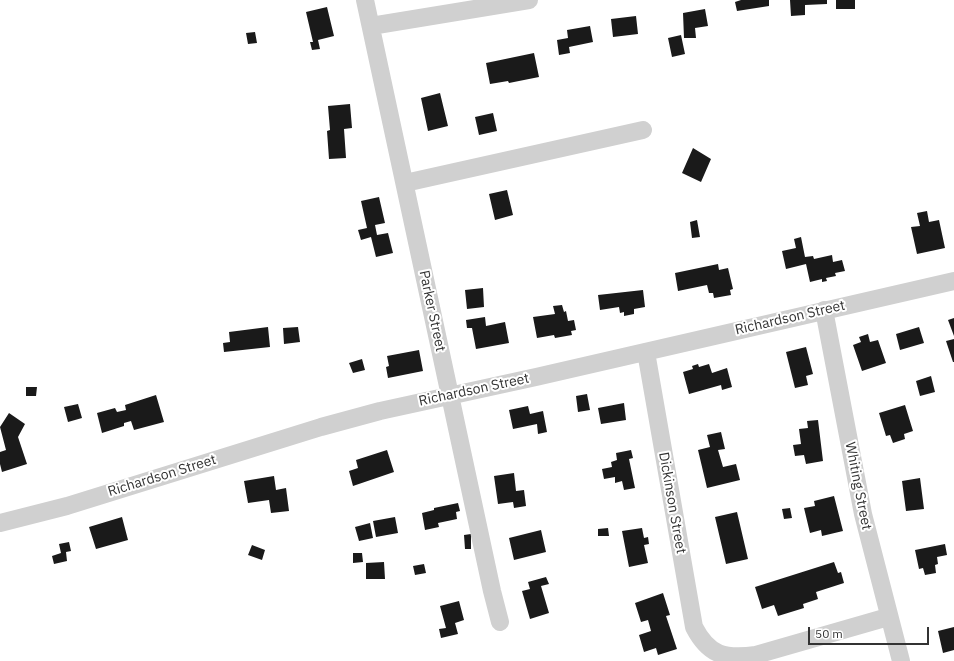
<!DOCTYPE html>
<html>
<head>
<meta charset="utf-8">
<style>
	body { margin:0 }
	#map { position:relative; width:954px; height:661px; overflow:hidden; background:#fff; font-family:"IBM Plex Sans",sans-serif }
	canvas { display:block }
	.scale { position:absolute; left:808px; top:627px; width:121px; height:18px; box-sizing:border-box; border:2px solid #333; border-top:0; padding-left:5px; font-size:12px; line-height:14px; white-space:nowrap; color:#333; -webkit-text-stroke:3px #fff; paint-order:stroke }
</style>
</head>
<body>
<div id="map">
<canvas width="954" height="661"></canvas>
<div class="scale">50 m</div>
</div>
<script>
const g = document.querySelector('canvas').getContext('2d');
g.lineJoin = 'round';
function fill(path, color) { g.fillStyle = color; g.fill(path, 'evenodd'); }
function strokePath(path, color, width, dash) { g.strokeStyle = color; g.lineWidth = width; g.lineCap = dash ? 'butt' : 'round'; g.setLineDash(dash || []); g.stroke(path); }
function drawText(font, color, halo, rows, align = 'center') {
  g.font = font + ' "IBM Plex Sans",sans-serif'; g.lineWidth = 4; g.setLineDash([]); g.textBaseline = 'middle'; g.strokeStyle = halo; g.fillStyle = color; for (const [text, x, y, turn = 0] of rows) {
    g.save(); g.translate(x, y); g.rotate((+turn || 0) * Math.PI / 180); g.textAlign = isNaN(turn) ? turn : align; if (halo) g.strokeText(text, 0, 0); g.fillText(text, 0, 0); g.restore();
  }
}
const building = new Path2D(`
	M741,0H769V6L737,11L735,2Z
	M790,0H827V4L805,5V15L791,16Z
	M836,0H855V9H836Z
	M327,7L334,36L318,40L320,49L312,50L310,42H313L306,12Z
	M705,9L708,26L695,28L696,38H684L683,13Z
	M636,16L638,34L613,37L611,19Z
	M590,26L593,42L569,47L570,53L559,55L557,40L568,38L567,30Z
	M255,32L257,43L248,44L246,33Z
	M681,35L685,54L672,57L668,38Z
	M534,53L539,77L509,83L508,81L490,84L486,63Z
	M440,93L448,126L428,131L421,98Z
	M350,104L352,128L344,129L346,158L329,159L327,131L330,130L328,106Z
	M493,113L497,131L479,135L475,117Z
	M693,148L711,159L701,182L682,173Z
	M507,190L513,215L495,220L489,194Z
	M379,197L385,223L375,225L377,235L388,233L393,253L376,257L371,237L361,240L358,230L367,228L361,201Z
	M927,211L929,222L939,220L945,248L917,254L911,227L920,226L917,213Z
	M697,220L700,237L692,238L690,222Z
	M801,237L805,257L813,256L814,259L832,255L833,262L842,260L845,271L835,273L836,276L826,278L827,281L822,282V279L810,282L806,264L786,269L782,251L796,248L794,239Z
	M718,264L719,270L728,268L733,289L730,290L731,295L714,298L713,293H709L707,285L678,291L675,273Z
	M483,288L484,307L467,309L465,290Z
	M643,290L645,307L634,309V314L624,316V312L620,313L619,307L600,310L598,295Z
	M562,305L564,312L566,311L568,321L574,320L576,330L571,331L572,335L555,338L554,335L537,338L533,317L555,314L553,306Z
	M485,317L486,326L505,322L509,343L476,349L472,328H467L466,320Z
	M954,318V336L948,320Z
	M268,327L270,347L224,352L223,343L230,342L229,332Z
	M298,327L300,342L284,344L283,328Z
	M919,327L924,343L900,350L896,334Z
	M868,334L870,342L878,340L886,363L862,371L853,345L861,342L859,337Z
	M954,339V362H953L946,341Z
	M806,347L813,374L806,376L808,385L795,388L786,352Z
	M419,350L423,371L388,378L386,367L389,366L387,356Z
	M362,359L365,370L353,373L349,363Z
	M698,364L699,367L709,364L712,373L727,368L732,387L722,390L721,385L689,394L683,372L693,369L692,366Z
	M931,376L935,392L920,396L916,381Z
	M26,387H37L36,396H26Z
	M587,394L590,410L578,412L576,396Z
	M156,395L164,422L134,430L131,421L124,423V426L102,433L97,413L115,408L117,412L126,410L125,405Z
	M624,403L626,420L601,424L598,408Z
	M78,404L82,418L68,422L64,407Z
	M905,405L913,431L904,434L905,439L893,443L890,435L886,436L879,413Z
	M528,406L530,414L543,411L547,432L538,434L537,424L513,429L509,410Z
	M9,413L25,424L18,437L27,464L2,472L0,464V452L6,450L0,427Z
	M818,420L823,461L806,464L804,455L795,456L793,445L801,444L799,429L808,428L807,421Z
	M721,432L725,449L718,450L723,467L736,464L740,480L707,488L698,450L710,447L707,435Z
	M387,450L394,472L353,486L349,471L358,468L356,460Z
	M631,450L633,458L629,459L635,488L624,490L622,481L615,483V477L604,479L602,469L612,467L611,462L617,460L616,453Z
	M514,473L516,491L524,490L526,506L514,508L513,502L498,504L494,476Z
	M274,476L276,490L286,488L289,511L271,513L269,500L248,503L244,481Z
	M920,478L924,509L906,511L902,481Z
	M834,496L843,531L822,536L821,530L810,533L804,508L815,506L814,501Z
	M458,503L460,511L456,512L457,519L438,523L439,527L425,530L422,513L434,510V508Z
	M790,508L792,518L784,519L782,509Z
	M737,512L748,559L726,564L715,517Z
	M122,517L128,540L96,549L89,527Z
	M395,517L398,533L376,537L373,521Z
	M370,523L373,538L359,541L355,527Z
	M608,528L609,536H598V529Z
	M642,528L644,538L648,537L649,544L644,545L648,563L629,567L622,531Z
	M541,530L546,552L514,560L509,538Z
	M471,534V549H465L464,535Z
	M69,542L71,551L66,552L67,561L54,564L52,556L61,553L59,544Z
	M945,544L947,555L937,557L938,564L935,565L936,573L925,575L923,568L919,569L915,550Z
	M252,545L265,550L262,560L248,555Z
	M353,553H362L363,562L353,563Z
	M384,562L385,579H366V563Z
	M834,562L838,573L841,572L844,583L816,592L818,599L803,604L804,608L778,616L774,605L762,609L755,587Z
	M424,564L426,573L415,575L413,566Z
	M546,577L549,584L541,586L549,613L530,619L522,591L530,589L528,582Z
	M663,593L670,615L666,616L677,649L658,655L656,648L644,652L639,635L651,631L648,620L641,622L635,603Z
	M459,601L464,620L455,623L458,634L441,638L439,629L446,628L440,606Z
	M954,627V650L943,653L938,631Z`);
const minor = new Path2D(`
	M365,0L492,591L500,622
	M371,26L529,0
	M405,183L643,130
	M824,310L863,514L901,661
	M646,352L694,627C709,656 725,659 756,655L888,617
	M0,523L67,506L321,427L380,411L536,377L954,281`);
const streetNames = [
	["Parker Street",432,311,78],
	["Richardson Street",790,318,-13],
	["Richardson Street",474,390,-12],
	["Richardson Street",162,476,-17],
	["Whiting Street",858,486,79],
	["Dickinson Street",672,503,80]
];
fill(building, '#1a1a1a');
strokePath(minor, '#d0d0d0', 18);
drawText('14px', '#333', '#fff', streetNames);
</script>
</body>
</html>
